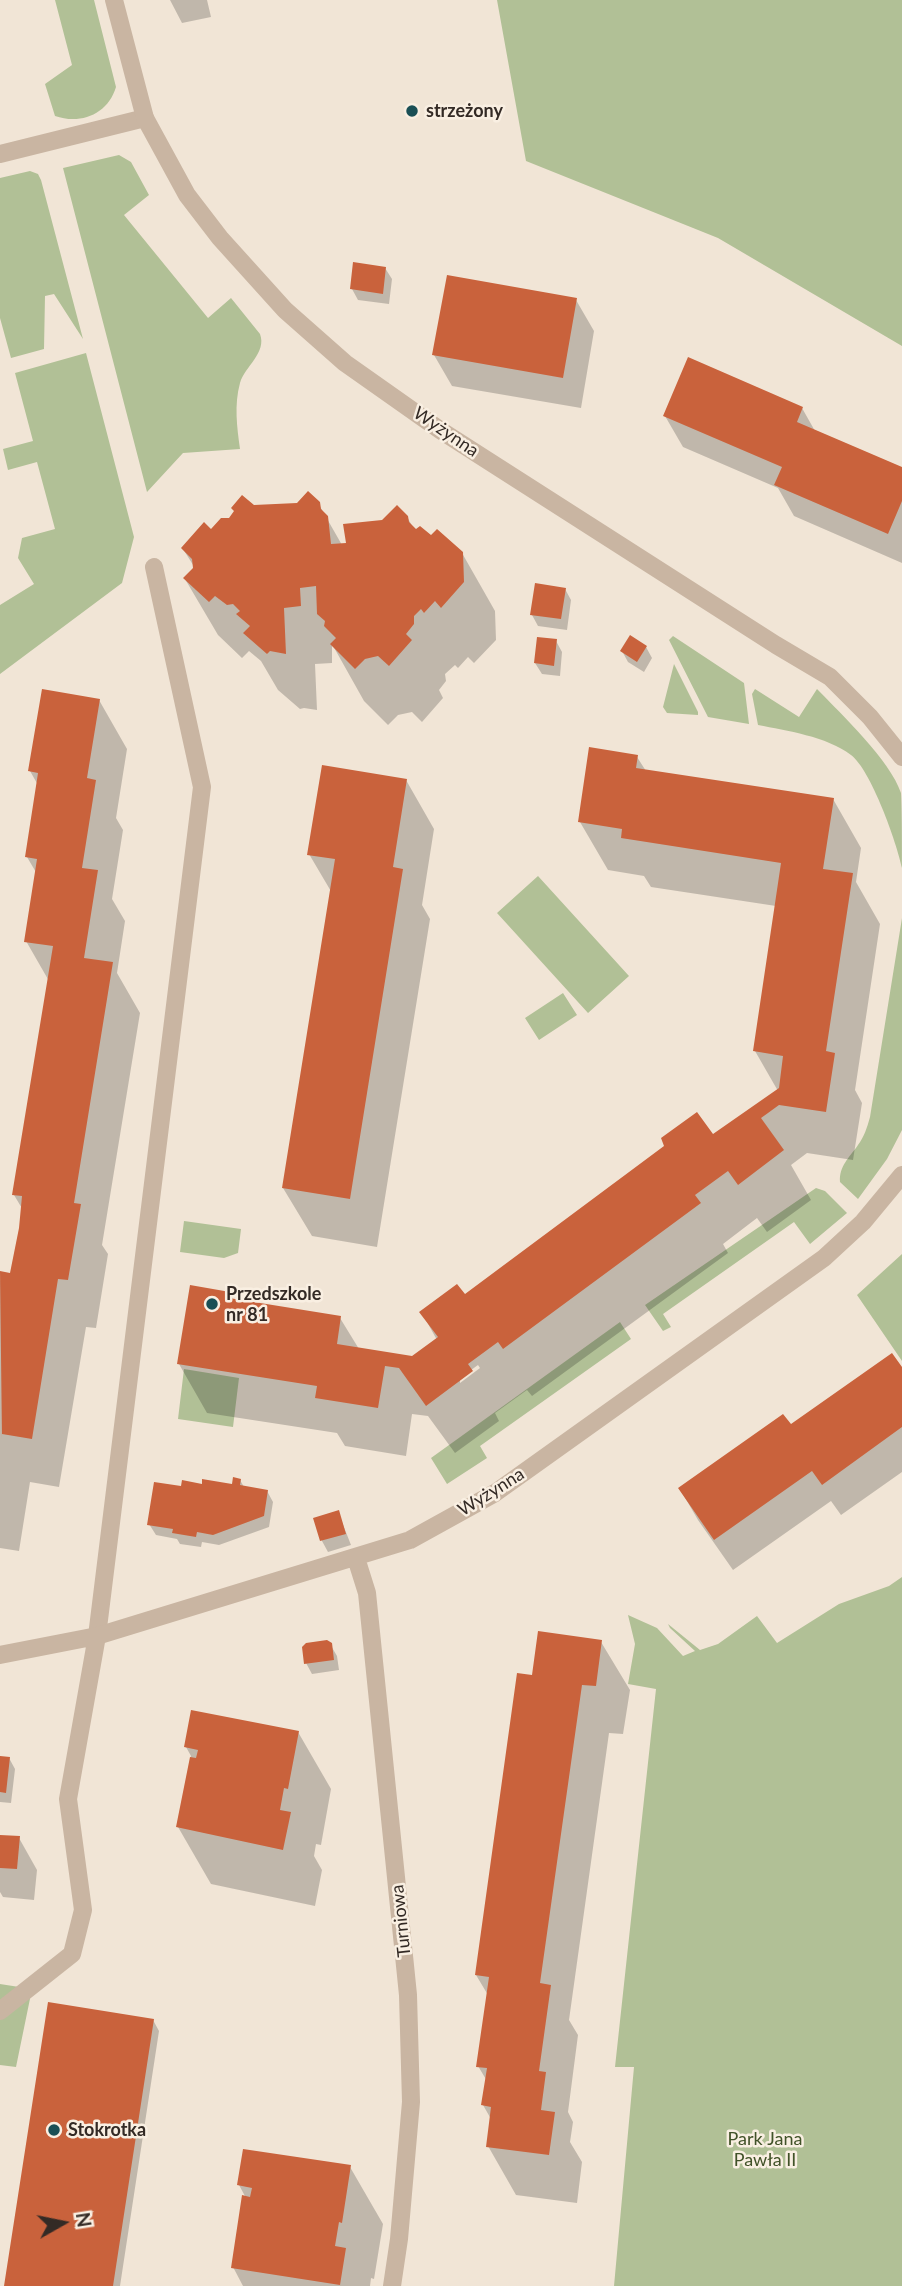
<!DOCTYPE html>
<html>
<head>
<meta charset="utf-8">
<style>
	body { margin:0 }
	#map { position:relative; width:902px; height:2286px; overflow:hidden; background:#f1e5d6; font-family:Lato,sans-serif }
	canvas { display:block }
	.north { position:absolute; left:28px; top:2188px; width:70px; height:70px; -webkit-text-stroke:5px #f9efe2; paint-order:stroke; rotate:81deg; font-size:19px; font-weight:700; line-height:28px; text-align:center; color:#332a25 }
	.north::after { content:''; display:block; margin:auto; width:24px; height:32px; background:#332a25; clip-path:polygon(50% 0,100% 100%,50% 72%,0 100%) }
</style>
</head>
<body>
<div id="map">
<canvas width="902" height="2286"></canvas>
<div class="north">N</div>
</div>
<script>
const g = document.querySelector('canvas').getContext('2d');
g.lineJoin = 'round';
function fill(path, color) { g.fillStyle = color; g.fill(path, 'evenodd'); }
function strokePath(path, color, width, dash) { g.strokeStyle = color; g.lineWidth = width; g.lineCap = dash ? 'butt' : 'round'; g.setLineDash(dash || []); g.stroke(path); }
function drawText(font, color, halo, rows, align = 'center') {
  g.font = font + ' Lato,sans-serif'; g.lineWidth = 5; g.setLineDash([]); g.textBaseline = 'middle'; g.strokeStyle = halo; g.fillStyle = color; for (const [text, x, y, turn = 0] of rows) {
    g.save(); g.translate(x, y); g.rotate((+turn || 0) * Math.PI / 180); g.textAlign = isNaN(turn) ? turn : align; if (halo) g.strokeText(text, 0, 0); g.fillText(text, 0, 0); g.restore();
  }
}
const green = new Path2D(`
	M55,0H94L116,87C108,114 81,125 55,116L45,84L72,65Z
	M497,0H902V346L718,238L526,161Z
	M119,155L131,162L149,195L124,215L208,318L231,298L260,334C267,353 245,366 240,383C234,405 237,427 240,449L183,453L147,492L63,168Z
	M30,171L38,174L41,180L83,339L54,294L45,296L44,349L11,358L0,318V178Z
	M86,353L134,537L122,583L0,674V605L34,584L18,558L22,538L55,529L37,462L8,470L3,449L33,441L15,373Z
	M673,636L744,683L749,724L708,717L669,640Z
	M674,664L698,712V715L667,713L663,707Z
	M755,689L799,717L817,689C842,715 890,760 901,793C902,806 902,852 902,868C897,843 871,770 851,755C826,736 787,731 758,725L752,694Z
	M538,876L629,976L588,1013L497,913Z
	M902,918V1130L887,1159L858,1199L840,1182C839,1166 849,1158 858,1145C864,1137 867,1128 870,1117Z
	M563,993L577,1015L539,1040L525,1018Z
	M816,1188L825,1191L847,1213L810,1244L794,1222L663,1314L671,1327L663,1331L645,1305Z
	M184,1221L241,1229L238,1253L224,1258L180,1252Z
	M902,1254V1361L857,1295Z
	M620,1322L631,1339L480,1446L487,1458L447,1484L431,1458Z
	M184,1369L239,1378L233,1427L178,1419Z
	M902,1577V2286H614L634,2067H615L656,1689L628,1684L635,1644L628,1615L657,1628L683,1656L695,1651L670,1628L668,1624L700,1650L718,1644L757,1616L777,1643L839,1604L889,1586Z
	M0,1984L32,1989L16,2067L0,2065Z`);
const shadow = new Path2D(`
	M170,0H207L211,17L182,23Z
	M385,268L392,279L389,304L358,300L352,289Z
	M576,300L594,331L581,408L452,386L434,355Z
	M802,408L815,431L902,468V563L794,516L778,488L683,447L665,416Z
	M318,503L342,545L407,517L414,529L462,553L495,611L496,640L474,663L468,657L458,668L455,665L445,674L446,681L439,690L443,698L422,722L412,712L398,715L388,725L364,701L332,644V663L315,664L317,710L304,708L300,709L278,690L261,661L249,651L242,658L218,635L185,579L195,568L183,549L229,520L253,507Z
	M565,589L571,600L567,630L538,626L532,615Z
	M556,641L562,652L560,676L542,674L535,663Z
	M646,647L652,658L644,672L628,662L622,651Z
	M99,700L127,749L116,818L123,830L112,899L125,921L117,973L140,1013L102,1245L108,1254L96,1328L86,1327L59,1487L30,1482L19,1551L0,1548V1282L1,1273L12,1275L23,1210L14,1195L49,981L26,941L37,874L27,857L38,785L30,771Z
	M637,757L646,771L833,799L861,848L856,882L880,924L855,1090L862,1103L853,1160L807,1153L791,1165L811,1200L767,1232L757,1218L723,1244L728,1253L532,1396L527,1390L495,1413L499,1421L455,1453L428,1416L412,1414L406,1456L345,1446L337,1433L207,1413L179,1364L229,1293L234,1300L340,1318L359,1349L413,1358L437,1340L422,1313L464,1296L712,1137L778,1091L755,1051L776,906L651,887L644,876L608,870L580,822ZM478,1365L480,1368L460,1383V1378Z
	M406,780L434,829L422,905L430,919L377,1247L312,1236L283,1188L332,893L309,854Z
	M902,1370V1472L841,1515L831,1501L733,1570L698,1520L680,1489L790,1427Z
	M240,1480L244,1487L267,1491L273,1502L269,1527L219,1545L202,1542L201,1547L180,1544L177,1539L156,1535L149,1524L182,1488L233,1486Z
	M338,1512L351,1545L328,1552L322,1541L315,1519Z
	M601,1642L630,1690L623,1734L609,1733L569,2020L578,2035L568,2112L573,2122L570,2142L582,2162L577,2203L516,2195L488,2146L491,2119L483,2105L487,2081L478,2066L488,1995L476,1975L533,1677Z
	M330,1644L337,1656L339,1670L312,1674L306,1663Z
	M298,1732L331,1789L321,1845L316,1844L314,1856L322,1870L315,1906L211,1884L178,1827L191,1756L186,1747Z
	M0,1757L9,1758L15,1769L11,1803L0,1802Z
	M0,1837L19,1838L37,1870L34,1900L3,1897L0,1892Z
	M153,2020L159,2031L120,2286H6Z
	M350,2167L383,2224L374,2279L371,2278L370,2286H243L233,2267L246,2198L239,2185Z`);
const building = new Path2D(`
	M353,262L386,267L383,294L350,289Z
	M447,275L577,298L563,378L432,355Z
	M688,357L803,407L797,422L902,467V501L888,534L774,485L782,467L663,416Z
	M308,491L320,502L321,509L328,516L331,544L346,543L343,524L382,520L397,505L408,516L409,522L416,529L420,526L431,535L437,529L463,552L464,582L441,608L435,601L424,613L421,609L414,616V624L406,634L412,640L389,666L378,656L365,659L355,669L330,644L336,638L324,626L325,621L317,614L316,586L300,588L301,606L284,608L286,654L270,651L267,654L243,633L250,626L236,614L240,611L233,604L227,605L215,596L209,602L183,578L193,568L192,559L181,548L204,522L211,529L221,518H229L234,511L231,508L242,495L254,505L297,503Z
	M535,583L566,588L561,619L530,615Z
	M630,635L647,646L637,662L620,651Z
	M537,637L557,639L554,666L534,663Z
	M42,689L100,699L87,778L96,780L82,868L98,870L84,958L113,962L74,1203L81,1204L68,1280L58,1279L32,1439L2,1434V1440L0,1271L10,1273L19,1228L22,1196L12,1195L53,946L24,942L37,859L25,857L38,773L28,771Z
	M589,747L638,755L636,768L834,798L823,869L853,873L826,1051L835,1053L826,1112L779,1105L768,1113L761,1118L784,1150L738,1185L728,1171L695,1195L701,1203L503,1349L498,1342L468,1364L473,1371L426,1406L399,1368L385,1366L378,1408L315,1398L317,1386L177,1364L190,1285L230,1292L229,1298L341,1316L337,1344L412,1356L438,1337L419,1312L457,1284L465,1294L664,1146L661,1138L697,1112L713,1134L779,1088L783,1056L753,1051L781,863L621,838L622,829L578,822Z
	M322,765L407,779L393,867L403,869L350,1199L282,1188L335,859L307,855Z
	M892,1353L902,1367V1427L822,1485L812,1471L714,1540L678,1488L783,1414L791,1424Z
	M233,1477L241,1479L240,1485L268,1490L264,1516L213,1535L197,1532L196,1537L172,1533L173,1529L147,1525L154,1482L181,1486L182,1480L202,1484V1479L232,1484Z
	M339,1510L346,1534L320,1541L313,1518Z
	M538,1631L602,1640L596,1686L582,1685L540,1983L551,1985L539,2071L546,2072L541,2110L555,2112L549,2155L486,2147L491,2107L481,2105L487,2068L476,2067L489,1977L475,1975L517,1673L532,1675Z
	M327,1640L332,1643L334,1660L304,1664L302,1647L306,1643Z
	M191,1710L299,1731L288,1789L284,1788L280,1810L291,1812L283,1850L176,1827L190,1757L196,1758L198,1750L184,1747Z
	M0,1756L10,1757L6,1793L0,1792Z
	M0,1835L20,1836L17,1869L0,1868Z
	M48,2002L154,2019L113,2286H4Z
	M243,2149L351,2165L342,2223L339,2222L335,2246L346,2248L340,2285L231,2268L242,2195L250,2197L252,2188L237,2185Z`);
const service = new Path2D(`
	M0,154L145,118
	M97,1636L202,787L154,567`);
const minor = new Path2D(`
	M114,0L145,118L187,195L220,238L285,310L345,363L440,430L776,645L830,677L870,717L902,757
	M356,1558L367,1593L408,1995L411,2102L399,2239L392,2286
	M0,1655L97,1636L410,1540L495,1493L824,1258L863,1222L902,1175
	M0,2011L72,1954L83,1910L68,1799L97,1636`);
const markers = [
	[412,111,7,"#1a4f55"],
	[212,1304,7,"#1a4f55"],
	[54,2130,7,"#1a4f55"]
];
const poiNames = [
	["strzeżony",426,111],
	["Przedszkole",226,1294],
	["nr 81",226,1315],
	["Stokrotka",68,2130]
];
const streetNames = [
	["Wyżynna",446,432,34],
	["Wyżynna",491,1492,-32],
	["Turniowa",401,1921,-96]
];
const parkNames = [
	["Park Jana",765,2139],
	["Pawła II",765,2160]
];
fill(green, '#b1c096');
fill(shadow, '#0003');
fill(building, '#c9623c');
strokePath(service, '#c9b5a2', 18);
strokePath(minor, '#c9b5a2', 18);
for (const [x, y, r, color] of markers) { const dot = new Path2D(); dot.arc(x, y, r, 0, 2 * Math.PI); g.fillStyle = color; g.fill(dot); strokePath(dot, '#f9efe2', 2.5); }
drawText('bold 18px', '#332a25', '#f9efe2', poiNames, 'left');
drawText('18px', '#332a25', '#f9efe2', streetNames);
drawText('18px', '#415228', '#f9efe2', parkNames);
</script>
</body>
</html>
